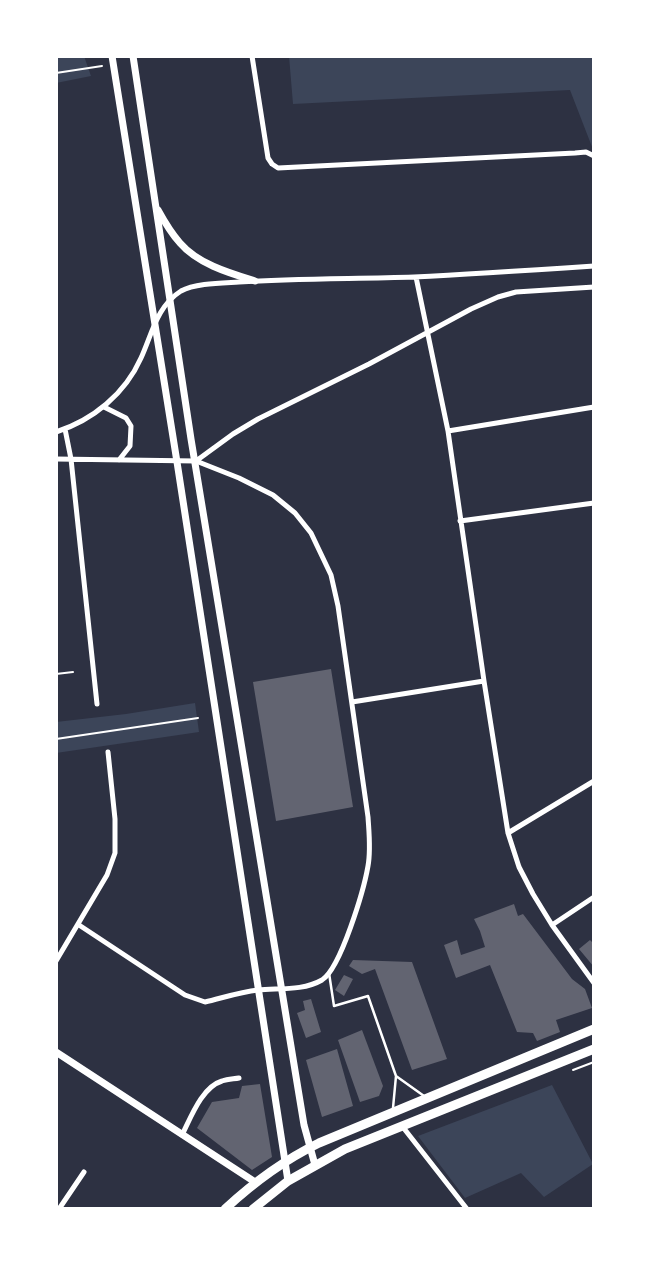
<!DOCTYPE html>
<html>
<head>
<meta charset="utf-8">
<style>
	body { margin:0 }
	#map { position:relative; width:650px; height:1265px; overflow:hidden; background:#2d3142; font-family:"Open Sans",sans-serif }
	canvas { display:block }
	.frame { position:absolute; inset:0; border:58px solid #fff; pointer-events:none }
</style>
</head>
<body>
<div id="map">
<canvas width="650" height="1265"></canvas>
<div class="frame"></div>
</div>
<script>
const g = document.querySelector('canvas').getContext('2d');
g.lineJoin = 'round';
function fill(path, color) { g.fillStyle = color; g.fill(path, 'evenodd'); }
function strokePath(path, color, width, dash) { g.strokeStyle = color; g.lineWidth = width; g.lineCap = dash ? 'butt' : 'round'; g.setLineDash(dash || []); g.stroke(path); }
const green = new Path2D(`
	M56,56H84L91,76L56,83Z
	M289,56H594V152L570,90L293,104Z
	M195,703L199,732L56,753V722L126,714Z
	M552,1085L593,1164L544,1197L521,1173L465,1198L418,1136Z`);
const building = new Path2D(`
	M331,669L353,807L276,821L253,682Z
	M514,904L518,916L523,914L572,979L585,989L592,1008L556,1020L560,1032L537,1041L533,1033L517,1032L490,965L456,978L444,945L457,940L461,955L485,947L480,931L474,919Z
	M590,940L594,944V967L579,949Z
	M353,960L412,962L447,1059L412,1070L375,969L362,974L349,966Z
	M344,975L353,979L344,996L335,990Z
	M311,999L321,1032L306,1038L297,1013L305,1010L303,1001Z
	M362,1030L383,1086L379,1096L360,1102L338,1040Z
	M337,1049L353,1106L322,1117L306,1060Z
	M260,1084L272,1157L252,1170L197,1128L212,1102L239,1098L242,1086Z`);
const path = new Path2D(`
	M56,73L102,66
	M56,674L73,672
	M56,739L198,718
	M573,1070L594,1062`);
const service = new Path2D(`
	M329,973L334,1006L368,996L396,1076L393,1108
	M396,1076L424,1096`);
const minor = new Path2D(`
	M252,56L268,158L272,164L278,168L575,153L586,152L594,156
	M416,277L448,431L484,681L508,833L519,867L533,894L552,925L594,983
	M104,407L126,418L131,426L130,446L119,460
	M65,429L71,459L97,704
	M448,431L594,407
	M56,432C93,420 125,394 141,358C152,334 157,306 181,291C195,283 222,283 239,282C297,278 355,279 414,277C474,274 534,270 594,266
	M56,459L196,461L239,478L273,495L295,513L311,533L331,575L338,606L368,817C369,833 371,850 368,866C364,889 341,968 322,980C303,991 279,988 258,990C240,992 222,998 205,1002L185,995L79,925
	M196,461L233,434L258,419L369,364L471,309L498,297L516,292L594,287
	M460,521L594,503
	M352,702L484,681
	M508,833L594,781
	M552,925L594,897
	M56,961L107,875L115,853V819L108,752
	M402,1126L467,1209
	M182,1135C191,1117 202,1087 222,1081C228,1079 234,1079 239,1078
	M59,1209L84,1172`);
const tertiary = new Path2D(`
	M112,56L177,462L288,1181
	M133,56L191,439L304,1125L315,1165
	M158,210C164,221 171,233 180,243C198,264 229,273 255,281
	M56,1052L255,1182`);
const primary = new Path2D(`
	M225,1209C253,1183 284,1160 319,1143L594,1029
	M253,1209L288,1181L345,1149L594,1049`);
fill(green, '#3c4559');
fill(building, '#626471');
strokePath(path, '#fff', 2);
strokePath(service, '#fff', 2.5);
strokePath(minor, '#fff', 5);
strokePath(tertiary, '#fff', 7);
strokePath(primary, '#fff', 9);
</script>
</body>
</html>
